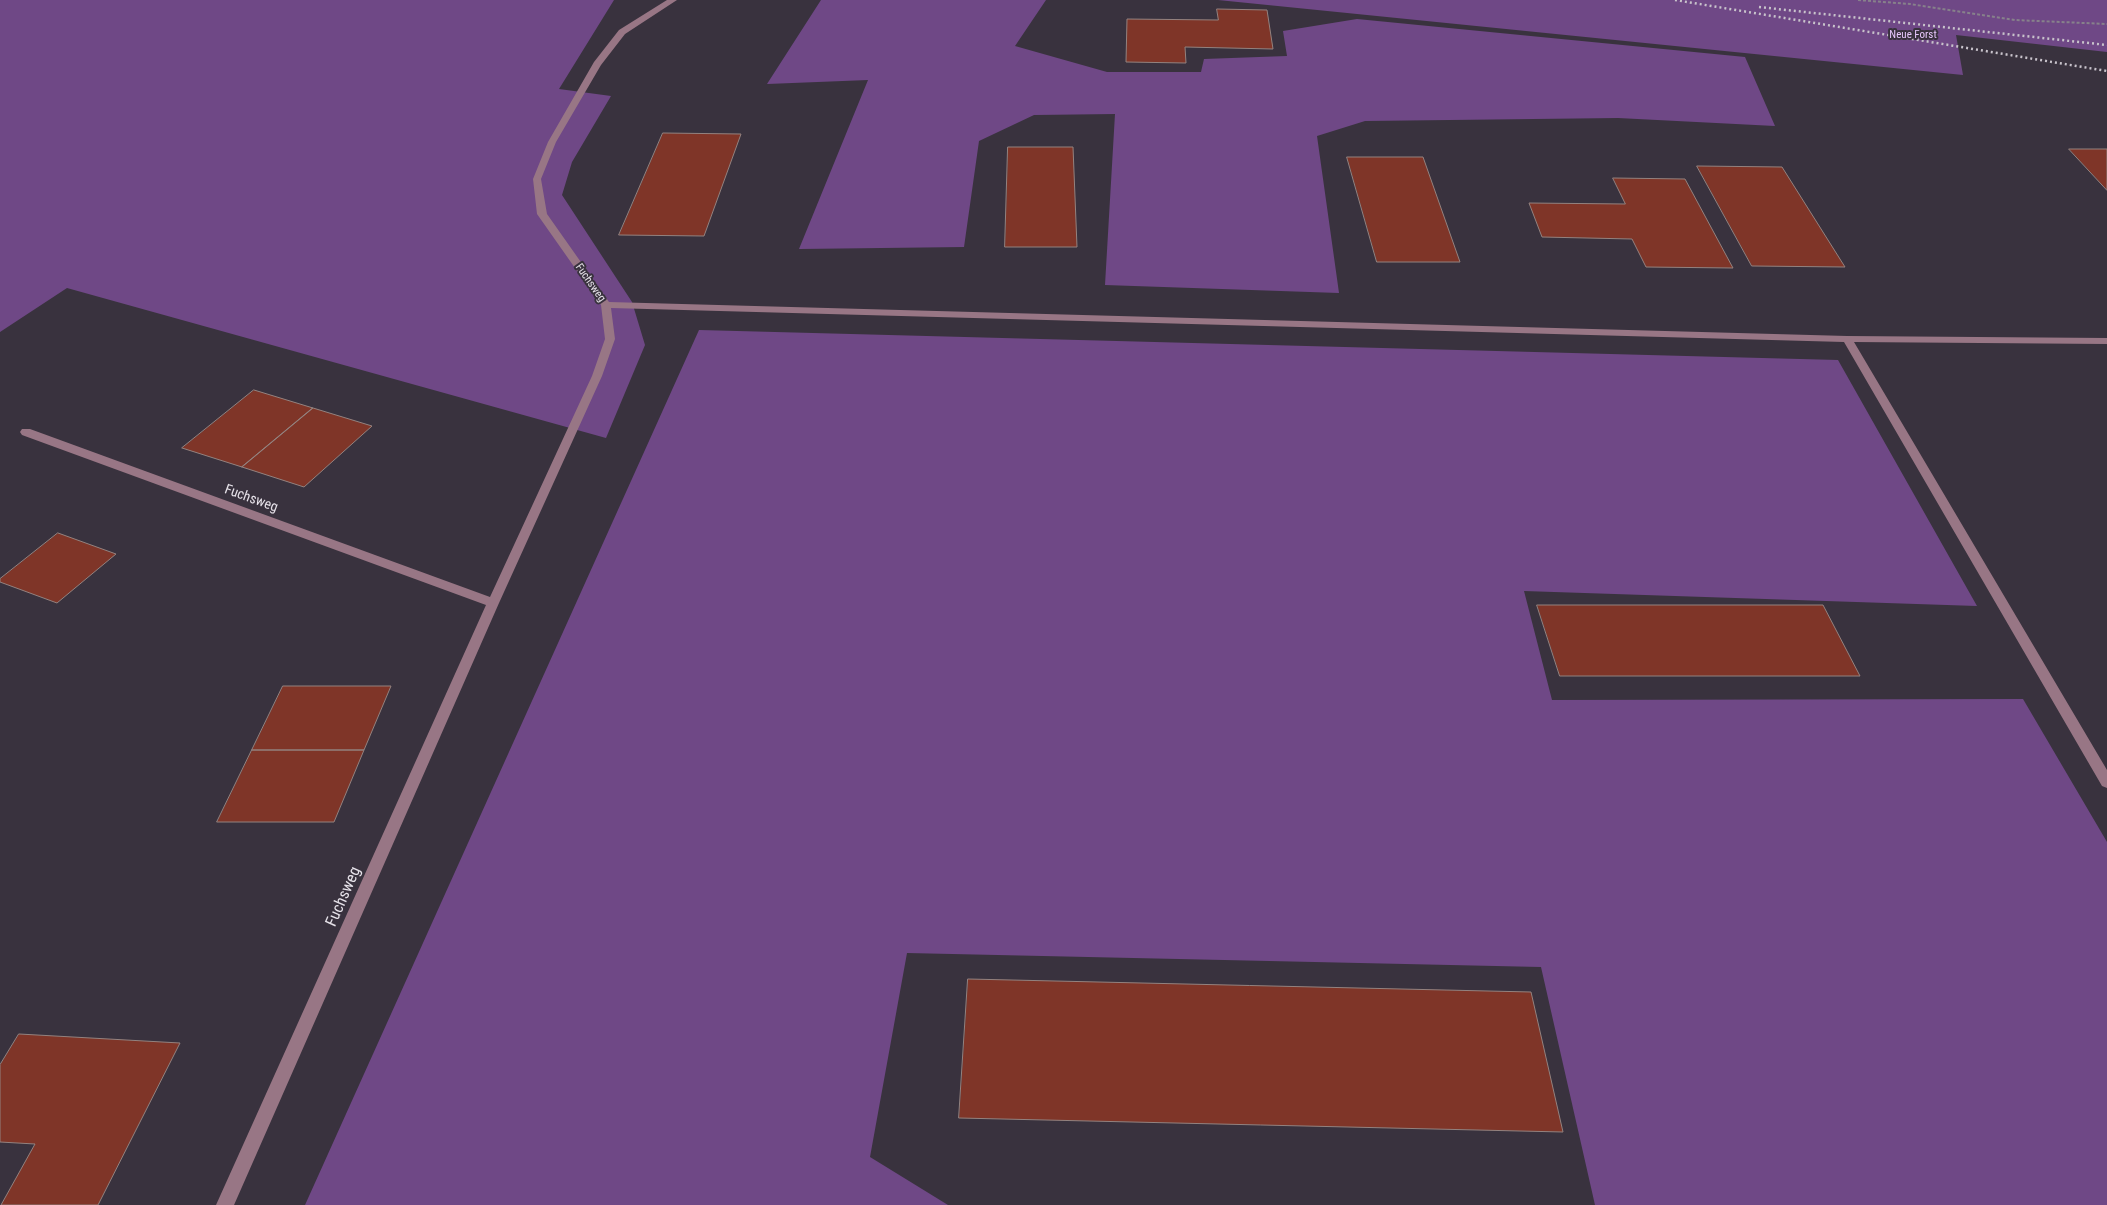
<!DOCTYPE html>
<html>
<head>
<meta charset="utf-8">
<style>
	body { margin:0 }
	canvas { display:block; background:#39323e }
</style>
</head>
<body>
<canvas width="2107" height="1205"></canvas>
<script>
const g = document.querySelector('canvas').getContext('2d');
g.lineJoin = 'round';
function fill(path, color) { g.fillStyle = color; g.fill(path, 'evenodd'); }
function strokePath(path, color, width, dash) { g.strokeStyle = color; g.lineWidth = width; g.lineCap = dash ? 'butt' : 'round'; g.setLineDash(dash || []); g.stroke(path); }
function drawText(font, color, halo, rows, align = 'center') {
  g.font = font + ' "Roboto Condensed",sans-serif'; g.lineWidth = 4; g.setLineDash([]); g.textBaseline = 'middle'; g.strokeStyle = halo; g.fillStyle = color; for (const [text, x, y, turn = 0] of rows) {
    g.save(); g.translate(x, y); g.rotate((+turn || 0) * Math.PI / 180); g.textAlign = isNaN(turn) ? turn : align; if (halo) g.strokeText(text, 0, 0); g.fillText(text, 0, 0); g.restore();
  }
}
const forest = new Path2D(`
	M0,0H614L559,89L611,96L572,162L562,195L632,302L645,345L606,438L67,288L0,332Z
	M821,0H1046L1015,46L1107,72H1201L1204,59L1287,56L1283,31L1357,19L1745,57L1775,126L1618,118L1365,121L1317,136L1339,293L1105,285L1115,114L1034,115L979,141L964,247L799,249L868,80L767,84Z
	M1218,0H2107V52L1956,35L1963,75Z
	M699,330L1838,360L1977,606L1524,591L1552,700L2023,699L2107,842V1205H1595L1541,967L907,953L870,1157L948,1205H305Z`);
const building = new Path2D(`
	M1217,9L1267,10L1273,49L1185,47L1186,63L1126,62L1127,19L1218,20Z
	M663,133L741,134L704,236L619,235Z
	M1008,147H1073L1077,247H1005Z
	M2069,149H2107V190Z
	M1347,157H1423L1460,262H1377Z
	M1697,166L1782,167L1845,267L1752,266Z
	M1613,178L1685,179L1733,268L1646,267L1632,239L1542,237L1529,203L1625,204Z
	M254,390L313,408L242,467L182,448Z
	M313,408L372,426L304,487L242,467Z
	M58,533L116,554L57,603L0,582V579Z
	M1537,605H1823L1860,676H1560Z
	M283,686H391L364,750H252Z
	M252,750H364L334,822H217Z
	M968,979L1531,992L1563,1132L959,1118Z
	M19,1034L180,1043L98,1205H1L35,1144L0,1142V1065Z`);
const path = new Path2D(`
	M1858,0L1910,4L2015,20L2107,24`);
const minor = new Path2D(`
	M667,0H677L625,34L601,65L556,142L541,179L547,214L609,302L1847,336L2107,338V344L1854,342L2107,770V788L2102,786L1844,342L611,308L615,339L602,376L499,603L234,1205H216L486,605L22,435L20,432L22,429H30L490,597L592,376L605,339L601,305L537,214L533,179L548,142L594,62L619,30Z`);
const rail = new Path2D(`
	M1675,0L2107,71
	M1759,7L2107,45`);
const farParknames = [
	["Neue Forst",1913,35]
];
const farStreetnames = [
	["Fuchsweg",590,283,55]
];
const streetNames = [
	["Fuchsweg",251,499,20]
];
const nearStreetnames = [
	["Fuchsweg",344,897,-66]
];
fill(forest, '#6f4886');
fill(building, '#7f3528');
strokePath(building, '#93827f', 1);
strokePath(path, '#87818b', 2, [3, 2]);
fill(minor, '#987685');
strokePath(rail, '#c8c3cb', 2.5, [2, 3]);
drawText('11px', '#e7c6fc', '#39323e', farParknames);
drawText('11px', '#e7e3ea', '#39323e', farStreetnames);
drawText('14px', '#e7e3ea', '#39323e', streetNames);
drawText('16px', '#e7e3ea', '#39323e', nearStreetnames);
</script>
</body>
</html>
